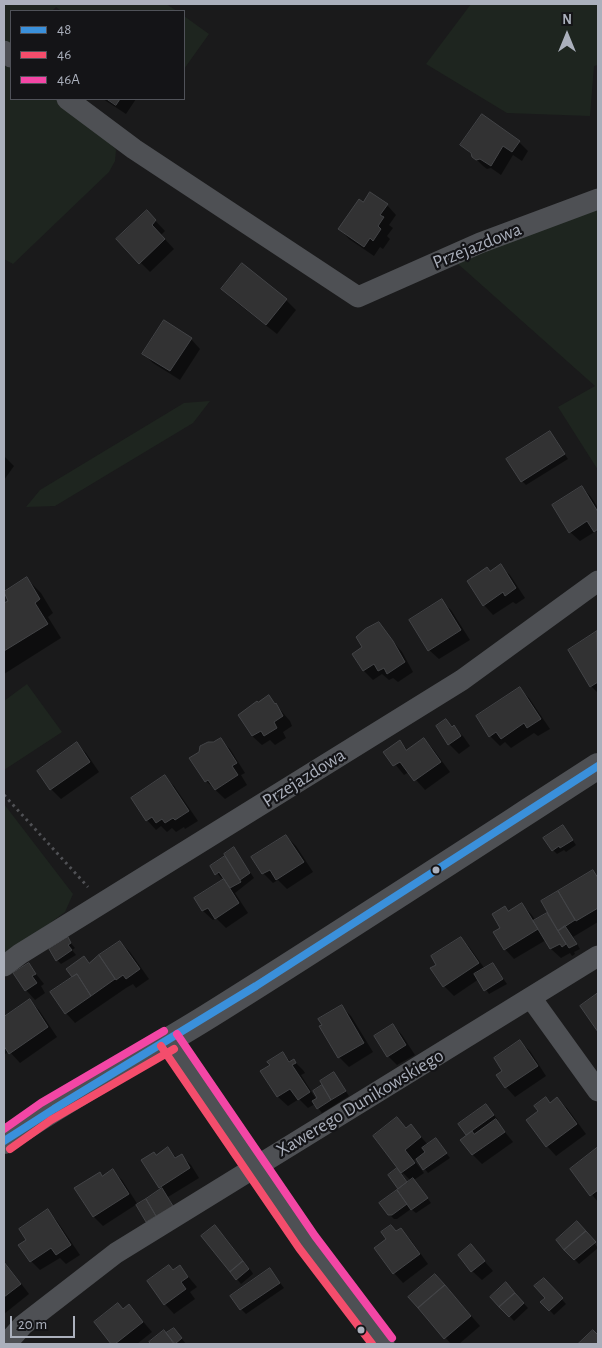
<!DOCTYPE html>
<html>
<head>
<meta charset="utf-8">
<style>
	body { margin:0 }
	#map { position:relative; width:602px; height:1348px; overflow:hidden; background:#1a1a1b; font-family:"Alegreya Sans",sans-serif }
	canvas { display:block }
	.frame { position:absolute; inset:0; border:5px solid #abb0bc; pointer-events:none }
	.legend { position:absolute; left:10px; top:10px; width:175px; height:90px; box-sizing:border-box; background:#141417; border:1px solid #505259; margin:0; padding:6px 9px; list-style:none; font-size:15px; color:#abb0bc }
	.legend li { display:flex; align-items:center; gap:10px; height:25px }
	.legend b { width:25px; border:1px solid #505259 }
	.north { position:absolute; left:542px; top:10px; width:50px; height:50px; -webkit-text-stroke:4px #141417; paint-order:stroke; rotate:0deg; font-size:14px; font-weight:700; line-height:20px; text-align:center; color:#abb0bc }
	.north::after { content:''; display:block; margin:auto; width:18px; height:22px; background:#abb0bc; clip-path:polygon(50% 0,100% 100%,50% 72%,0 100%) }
	.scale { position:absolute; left:10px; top:1316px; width:65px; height:22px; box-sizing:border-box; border:2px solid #abb0bc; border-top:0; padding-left:6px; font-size:15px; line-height:18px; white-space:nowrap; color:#abb0bc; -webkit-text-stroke:4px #141417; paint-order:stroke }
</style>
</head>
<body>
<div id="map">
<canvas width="602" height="1348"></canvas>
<div class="frame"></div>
<ul class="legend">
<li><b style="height:6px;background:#3a90db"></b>48</li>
<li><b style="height:6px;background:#f44d6c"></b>46</li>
<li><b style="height:6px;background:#f346a5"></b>46A</li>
</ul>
<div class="north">N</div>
<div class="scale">20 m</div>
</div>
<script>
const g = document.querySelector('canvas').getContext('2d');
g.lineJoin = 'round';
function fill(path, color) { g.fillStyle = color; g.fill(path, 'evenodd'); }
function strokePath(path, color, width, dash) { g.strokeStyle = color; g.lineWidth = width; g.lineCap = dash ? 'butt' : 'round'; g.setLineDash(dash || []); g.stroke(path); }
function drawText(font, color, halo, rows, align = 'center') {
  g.font = font + ' "Alegreya Sans",sans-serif'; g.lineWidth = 4.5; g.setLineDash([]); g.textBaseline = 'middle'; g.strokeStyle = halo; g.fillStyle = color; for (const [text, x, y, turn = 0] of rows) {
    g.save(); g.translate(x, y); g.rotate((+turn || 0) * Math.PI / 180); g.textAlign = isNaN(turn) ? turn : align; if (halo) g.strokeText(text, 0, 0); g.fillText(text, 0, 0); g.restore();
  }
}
const green = new Path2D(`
	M4,4H166L177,11H61L56,7L52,11H11V49L4,44Z
	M471,4H598V65L594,66L590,116L507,113L426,64Z
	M184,16L209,34L184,69Z
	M4,62L11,67V99H59L98,128L116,150L115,161L109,172L13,264L4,259Z
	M598,204V470L558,407L595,386L457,263Z
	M210,401L193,423L55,506L26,507L40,490L184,403Z
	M27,684L62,732L4,770V701Z
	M4,804L73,894L65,912L4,957Z`);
const shadow = new Path2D(`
	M103,99H136L126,114Z
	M519,142L528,151L522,161L513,155L501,175L491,168L487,169L483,166L462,145Z
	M363,204L387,205L396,215L389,225L393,228L387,236L390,239L383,249L380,247L374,256L349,239L340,229Z
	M147,212L165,231L161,235L174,249L150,272L118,240Z
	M242,265L286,300L296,310L277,334L232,299L223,289Z
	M191,339L200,349L180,380L153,363L143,353Z
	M550,433L568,459L526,485L522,481Z
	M4,456L14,466L4,480Z
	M582,487L591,497L598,508V534L596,531L580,541L570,532Z
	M500,566L510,575L525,598L516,604L513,602L493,615L484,605L490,572Z
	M27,579L41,593L53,613L48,617L61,638L4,674V605L10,601Z
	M441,601L451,610L470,640L439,659L429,650Z
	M379,624L402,652L413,672L398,682L393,678L389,680L382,674L373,680L364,671L354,655L364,648Z
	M597,633L598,634V693L591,686Z
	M520,689L529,698L550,729L538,736L534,733L511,748L505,742L500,746L490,736L477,717Z
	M269,697L290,721L292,726L283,732L286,738L275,745L270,740L262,745L252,736Z
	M446,720L463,736L470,746L459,754L449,744Z
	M220,739L230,749L245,773L241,775L247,785L225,799L206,781L214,744Z
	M424,739L433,749L450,772L425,790L409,772L404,775L385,752L400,742L408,750Z
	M77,744L86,753L99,772L61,799L51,789L38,771Z
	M165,777L174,786L198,821L185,829L184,827L176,832L172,828L167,832L161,826L156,830L147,820Z
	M563,826L576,845L566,852L564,850L557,854L553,850Z
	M286,836L296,846L313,872L287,889L278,880L273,883L263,873L253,858Z
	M234,849L254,878L235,893L248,913L226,928L216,918L213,920L203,911L196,899L225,879L224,877L221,878L212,866L227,856Z
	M593,871L598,876V922L573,937L580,949L574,952L575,954L572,956L570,953L561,958L551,949L546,940L514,959L505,949L502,928L505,907L509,912L522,905L531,914L536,921L549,914L542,902Z
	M461,938L470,948L485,969L493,964L507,984L489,994L479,979L454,996L444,986L432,969L438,965Z
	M67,939L75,948L72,950L76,955L61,964L57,960Z
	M120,942L130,952L149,979L136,988L133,984L126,988L75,1023L66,1013L74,978L68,969L84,958L90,963Z
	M29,965L44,984L41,986L45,993L35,1000L26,990L15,974Z
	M30,1001L39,1010L57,1037L20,1063L9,1051L4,1055V1019Z
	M342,1007L351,1016L373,1052L349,1067L339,1057L321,1027Z
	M393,1025L402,1035L415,1055L397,1065L388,1056Z
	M520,1042L530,1051L546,1076L515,1097L506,1087Z
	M283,1054L291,1062L294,1061L303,1070L305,1073L301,1075L316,1099L318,1098L315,1091L324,1085L334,1074L349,1096L322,1113L315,1104L308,1108L299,1099L288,1106L278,1097L262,1072L271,1065Z
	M557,1099L567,1108L586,1134L556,1156L547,1146L550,1104Z
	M490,1110L498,1120L496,1121L513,1142L482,1164L472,1154L468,1135L460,1124Z
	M397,1118L407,1128L411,1125L428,1145L436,1140L450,1158L428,1173L416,1158L414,1160L424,1173L414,1180L431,1203L416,1213L411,1209L397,1219H394L389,1214L400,1189L390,1175L399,1169ZM403,1173L411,1181L408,1183L402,1174Z
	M168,1149L177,1158L181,1155L191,1165L199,1178L168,1197L176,1211L147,1221L137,1204L103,1226L94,1217L76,1189L113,1171L122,1180L138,1205L162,1190L160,1187L156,1156Z
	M598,1149V1202L571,1169Z
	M48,1211L57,1221L80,1255L66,1264L60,1258L40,1270L31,1261L28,1240Z
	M215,1227L225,1237L252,1272L253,1274L241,1284L237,1279Z
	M581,1227L598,1248L579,1264L557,1240Z
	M400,1230L410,1239L428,1264L403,1283L394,1273L397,1232Z
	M471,1246L493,1271L482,1280L472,1271Z
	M4,1261L29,1294L4,1314Z
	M180,1267L197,1287L190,1292L195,1299L174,1314L165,1304L174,1271Z
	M270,1270L284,1288L246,1314L241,1309Z
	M544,1280L566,1304L554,1315L542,1302L547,1298Z
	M506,1284L528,1308L514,1321L492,1297Z
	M454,1296L480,1326L459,1344H451L410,1297Z
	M129,1305L152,1332L137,1344H113L96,1323L124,1310Z
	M174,1329L186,1344H152L151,1342L167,1335Z`);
const building = new Path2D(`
	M107,99H120L116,105Z
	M482,114L520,141L512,152L503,146L491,166L480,159L476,160L472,157L471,153L460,145Z
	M370,192L388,204L380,215L384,217L378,226L381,229L373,241L370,238L364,247L338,229L359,199L363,202Z
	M147,210L156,220L152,225L165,239L139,264L116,239Z
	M242,263L287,299L266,325L221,289Z
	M164,320L192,338L170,371L142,354Z
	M550,431L565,454L521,482L506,459Z
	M582,486L598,512V529L594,532L587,521L569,533L552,505Z
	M501,564L516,588L505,596L503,592L483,606L467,581L487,567L490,571Z
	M27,577L40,599L35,603L48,624L4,651V603L8,601L4,592Z
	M442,599L461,630L428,651L409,620Z
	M379,622L393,641L405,662L387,674L384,668L378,671L374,664L363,671L352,654L362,647L356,637L365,629Z
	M597,631L598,682L590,687L568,650Z
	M520,687L541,719L527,728L524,723L501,739L496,732L489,737L476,716Z
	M269,695L275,704L276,703L283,716L274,722L277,728L264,736L261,731L252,736L238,715L257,701L258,702Z
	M446,719L452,727L454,725L461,736L448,745L436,726Z
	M221,738L237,763L232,766L238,775L215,790L208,780L205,782L189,758L199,752L200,746L208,742H213Z
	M424,738L441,762L414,781L400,762L393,766L383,752L400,740L406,750Z
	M77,742L90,762L50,790L37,771Z
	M165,775L189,811L175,820L173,818L165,823L162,819L156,823L152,817L146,821L131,798Z
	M563,825L573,840L560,848L559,846L552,851L543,838Z
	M286,835L304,862L276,880L270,870L262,874L251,857Z
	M234,847L250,873L240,880L224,854Z
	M225,856L241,882L230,888L219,872L215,875L210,866Z
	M593,870L598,878V908L576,921L558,891Z
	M224,879L239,903L215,919L208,908L202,911L194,898Z
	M558,891L575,920L558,931L541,901Z
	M522,903L538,929L504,950L493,932L500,928L492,914L505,906L508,911Z
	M547,913L566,944L562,947L560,944L550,949L533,921Z
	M565,926L577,944L569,948L558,931Z
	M68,937L71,943L68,945L72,950L56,961L49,949Z
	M461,937L479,963L443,987L430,968L436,965L431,956Z
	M120,941L140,969L126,979L123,975L116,980L99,955Z
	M99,955L115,979L91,996L77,974L72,977L66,969L84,956L89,963Z
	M29,963L36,974L32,976L37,983L25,991L13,973Z
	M493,963L503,979L484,991L474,974Z
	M77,974L91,996L65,1014L50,992Z
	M598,993V1032L580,1006Z
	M30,999L48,1027L9,1054L4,1046V1017Z
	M342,1005L364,1043L338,1058L319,1026L322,1025L318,1019Z
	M393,1024L406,1045L387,1057L374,1036Z
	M520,1040L538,1066L505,1088L496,1075L502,1071L494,1058Z
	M283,1052L289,1062L294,1059L296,1063L292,1065L310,1092L298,1100L290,1089L277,1097L260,1071L270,1065L267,1062Z
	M334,1072L346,1091L331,1100L320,1081Z
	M322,1085L331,1100L317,1109L312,1101L317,1098L313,1091Z
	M546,1097L550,1103L557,1097L577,1124L546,1147L526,1120L538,1111L534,1106Z
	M486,1104L494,1115L466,1135L458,1124Z
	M397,1117L406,1128L411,1124L421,1137L405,1150L415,1163L401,1173L373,1136Z
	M496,1119L505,1132L472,1155L460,1140L472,1131L474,1134Z
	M436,1138L447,1153L423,1170L416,1159L425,1152L422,1148Z
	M168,1147L175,1158L182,1154L190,1168L159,1188L141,1160L154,1152L156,1155Z
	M598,1147V1190L590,1196L570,1169Z
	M397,1168L407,1182L398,1189L388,1175Z
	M113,1169L129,1194L93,1217L74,1188L100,1172L102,1176Z
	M413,1178L428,1198L411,1210L397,1190Z
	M162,1188L173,1206L156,1216L146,1199Z
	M397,1190L407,1204L392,1215H388L379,1203Z
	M146,1199L156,1216L146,1222L136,1205Z
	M48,1209L71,1245L56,1255L51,1248L30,1262L18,1245L26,1240L19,1229Z
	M577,1221L586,1231L564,1250L556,1240Z
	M215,1225L243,1261L230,1272L201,1236Z
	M391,1225L396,1231L401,1228L420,1254L393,1274L374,1248L386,1239L381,1232Z
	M586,1231L596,1242L574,1260L564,1250Z
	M471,1244L485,1261L471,1272L458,1255Z
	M243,1261L249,1269L236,1280L230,1272Z
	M4,1262L21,1284L4,1297Z
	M169,1265L173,1270L180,1265L188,1277L181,1282L186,1289L164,1305L147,1281Z
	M270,1268L280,1283L240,1310L230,1296Z
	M435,1274L445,1285L418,1308L408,1297Z
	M544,1278L563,1298L549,1311L540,1302L545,1298L534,1286Z
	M506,1282L515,1293L499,1307L490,1297Z
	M445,1285L471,1316L444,1339L418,1308Z
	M515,1293L524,1303L509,1317L499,1307Z
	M118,1303L123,1309L129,1304L143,1322L115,1344H111L94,1322Z
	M174,1328L182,1338L175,1344L166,1333Z
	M164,1330L174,1344H151L149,1342Z
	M593,1330L598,1335V1344H578Z`);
const path = new Path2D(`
	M4,795L88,887`);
const minor = new Path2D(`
	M4,51L11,57
	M67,99L134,149L358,297L480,243L598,199
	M4,966L20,954L462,680L598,581
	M531,998L598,1091
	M169,1040L307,1242L384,1344
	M6,1344L23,1325L116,1253L598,956`);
const tertiary = new Path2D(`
	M4,1141C70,1096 139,1059 207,1017C338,935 468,850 598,766`);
const bus1 = new Path2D(`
	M4,1141L54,1109L256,986L598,766`);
const bus2 = new Path2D(`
	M161,1046L299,1248L372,1344
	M10,1149L51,1120L174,1049`);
const bus3 = new Path2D(`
	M177,1034L315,1236L392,1338
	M4,1129L41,1103L164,1031`);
const markers = [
	[436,870,4.5,"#abb0bc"],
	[361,1330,4.5,"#abb0bc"]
];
const streetNames = [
	["Przejazdowa",477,246,-22],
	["Przejazdowa",304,778,-32],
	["Xawerego Dunikowskiego",360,1103,-31]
];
fill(green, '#1e251f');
fill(shadow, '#0007');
fill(building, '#323233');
strokePath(building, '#434447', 1);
strokePath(path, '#505155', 3, [2.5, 4]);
strokePath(minor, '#4e5054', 21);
strokePath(tertiary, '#4e5054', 26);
strokePath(bus1, '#3a90db', 8);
strokePath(bus2, '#f44d6c', 8);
strokePath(bus3, '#f346a5', 8);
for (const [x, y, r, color] of markers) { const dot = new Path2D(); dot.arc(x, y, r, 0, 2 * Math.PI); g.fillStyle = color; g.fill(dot); strokePath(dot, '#141417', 2); }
drawText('19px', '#abb0bc', '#141417', streetNames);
</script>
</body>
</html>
